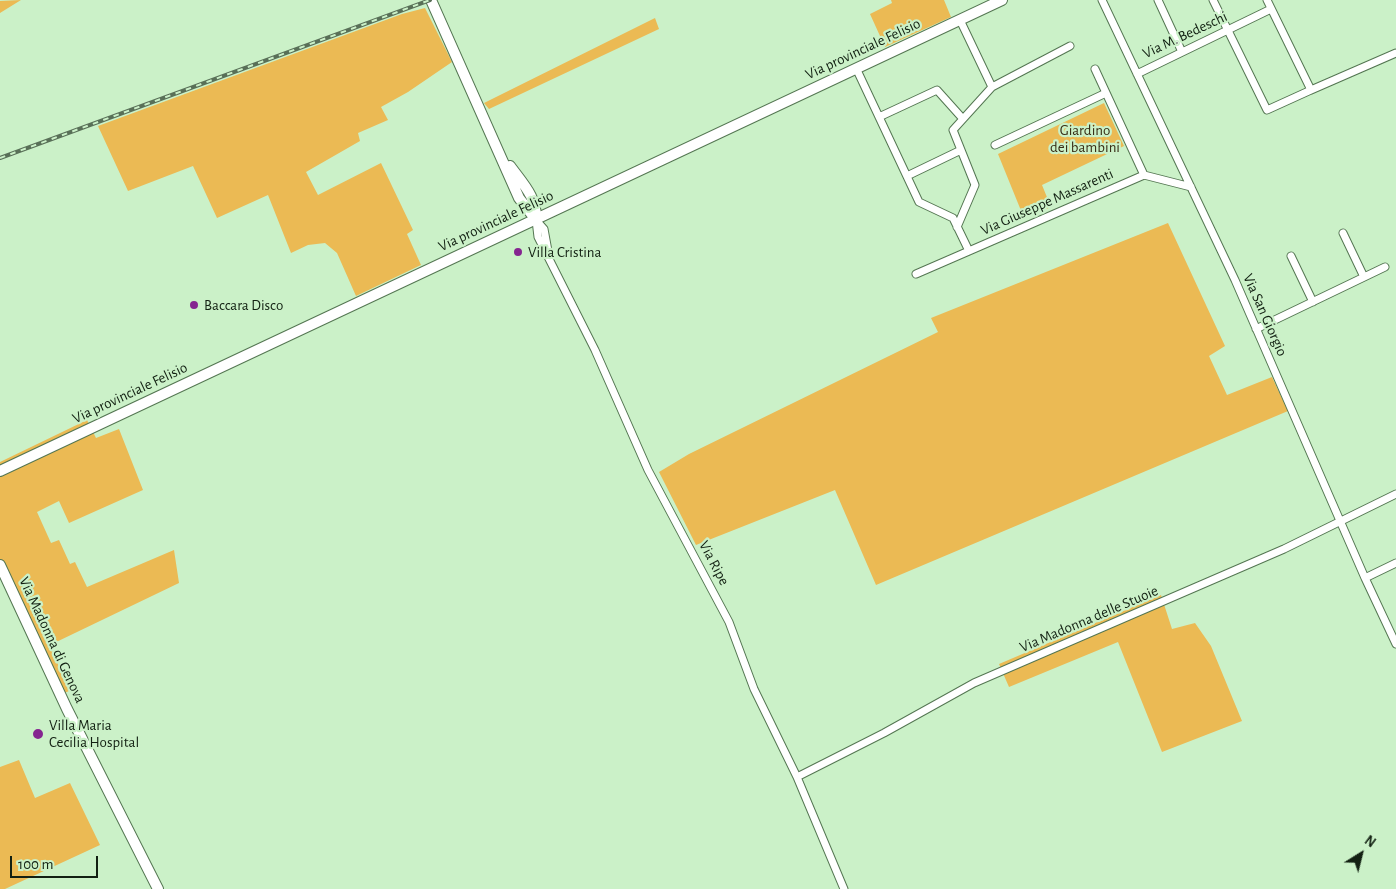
<!DOCTYPE html>
<html>
<head>
<meta charset="utf-8">
<style>
	body { margin:0 }
	#map { position:relative; width:1396px; height:889px; overflow:hidden; background:#cbf1c8; font-family:"Alegreya Sans",sans-serif }
	canvas { display:block }
	.north { position:absolute; left:1336px; top:829px; width:50px; height:50px; -webkit-text-stroke:4px #cbf1c8; paint-order:stroke; rotate:36deg; font-size:14px; font-weight:700; line-height:20px; text-align:center; color:#122012 }
	.north::after { content:''; display:block; margin:auto; width:18px; height:22px; background:#122012; clip-path:polygon(50% 0,100% 100%,50% 72%,0 100%) }
	.scale { position:absolute; left:10px; top:856px; width:88px; height:22px; box-sizing:border-box; border:2px solid #122012; border-top:0; padding-left:6px; font-size:15px; line-height:18px; white-space:nowrap; color:#122012; -webkit-text-stroke:4px #cbf1c8; paint-order:stroke }
</style>
</head>
<body>
<div id="map">
<canvas width="1396" height="889"></canvas>
<div class="north">N</div>
<div class="scale">100 m</div>
</div>
<script>
const g = document.querySelector('canvas').getContext('2d');
g.lineJoin = 'round';
function fill(path, color) { g.fillStyle = color; g.fill(path, 'evenodd'); }
function strokePath(path, color, width, dash) { g.strokeStyle = color; g.lineWidth = width; g.lineCap = dash ? 'butt' : 'round'; g.setLineDash(dash || []); g.stroke(path); }
function drawText(font, color, halo, rows, align = 'center') {
  g.font = font + ' "Alegreya Sans",sans-serif'; g.lineWidth = 4.5; g.setLineDash([]); g.textBaseline = 'middle'; g.strokeStyle = halo; g.fillStyle = color; for (const [text, x, y, turn = 0] of rows) {
    g.save(); g.translate(x, y); g.rotate((+turn || 0) * Math.PI / 180); g.textAlign = isNaN(turn) ? turn : align; if (halo) g.strokeText(text, 0, 0); g.fillText(text, 0, 0); g.restore();
  }
}
const green = new Path2D(`
	M21,0L0,13V1Z
	M891,0H944L951,17L885,47L870,14L892,3Z
	M425,8L452,62L408,92L381,107L388,120L358,133L360,141L306,172L318,195L381,163L413,230L407,234L421,265L356,296L337,253L325,243L308,245L291,253L268,195L217,218L193,166L128,191L98,126L402,14Z
	M655,18L659,29L489,109L484,103Z
	M1104,103L1124,146L1042,185L1051,207L1024,218L998,154Z
	M1168,223L1225,346L1209,356L1227,395L1272,377L1288,411L876,585L835,490L696,545L659,472L689,454L938,332L931,318Z
	M87,420L96,438L119,429L143,490L69,523L59,501L37,512L51,543L59,540L70,564L75,562L87,587L174,550L179,583L50,645L69,691L58,696L0,573V462Z
	M1161,595L1172,629L1195,623L1211,646L1242,721L1162,752L1118,642L1009,687L999,664Z
	M19,760L35,798L70,783L100,845L5,889H0V767Z`);
const minor = new Path2D(`
	M1102,0L1235,280L1365,578L1396,644
	M1158,0L1182,52
	M1213,0L1267,110L1311,90
	M1267,0L1311,90L1396,53
	M960,20L992,87
	M856,68L919,202L953,218L969,251
	M1095,69L1144,175
	M1137,74L1271,9
	M879,117L937,90L963,119
	M995,145L1106,93
	M907,176L961,150
	M536,220L538,237L595,350L648,470L729,622L754,689L797,777L844,889
	M536,220L544,229L548,251
	M957,227L975,185L953,130L992,87L1070,46
	M1343,233L1364,277
	M1291,256L1313,302
	M916,274L1144,175L1191,187
	M1256,329L1385,267
	M1365,578L1396,563
	M797,777L884,733L974,683L1284,549L1396,494`);
const secondary = new Path2D(`
	M431,0L519,198L536,220
	M510,166C523,184 537,197 536,220
	M0,471L1002,0
	M0,565L67,709L158,889`);
const rail = new Path2D(`
	M0,158L430,0`);
const markers = [
	[518,252,5,"#852590"],
	[194,305,5,"#852590"],
	[38,734,6,"#852590"]
];
const streetNames = [
	["Via M. Bedeschi",1185,35,-25],
	["Via provinciale Felisio",863,49,-25],
	["Via Giuseppe Massarenti",1047,202,-24],
	["Via provinciale Felisio",496,221,-25],
	["Via San Giorgio",1265,315,66],
	["Via provinciale Felisio",130,393,-25],
	["Via Ripe",714,563,62],
	["Via Madonna delle Stuoie",1089,619,-23],
	["Via Madonna di Genova",52,640,65]
];
const parkNames = [
	["Giardino",1085,130],
	["dei bambini",1085,147]
];
const poiNames = [
	["Villa Cristina",528,252],
	["Baccara Disco",204,305],
	["Villa Maria",49,725],
	["Cecilia Hospital",49,742]
];
fill(green, '#ebba54');
strokePath(minor, '#547652', 9);
strokePath(secondary, '#547652', 12);
strokePath(minor, '#fff', 7);
strokePath(secondary, '#fff', 10);
strokePath(rail, '#597058', 4);
strokePath(rail, '#cbf1c8', 2, [5.5]);
for (const [x, y, r, color] of markers) { const dot = new Path2D(); dot.arc(x, y, r, 0, 2 * Math.PI); g.fillStyle = color; g.fill(dot); strokePath(dot, '#cbf1c8', 2); }
drawText('15px', '#122012', '#cbf1c8', streetNames);
drawText('15px', '#382d16', '#cbf1c8', parkNames);
drawText('15px', '#122012', '#cbf1c8', poiNames, 'left');
</script>
</body>
</html>
